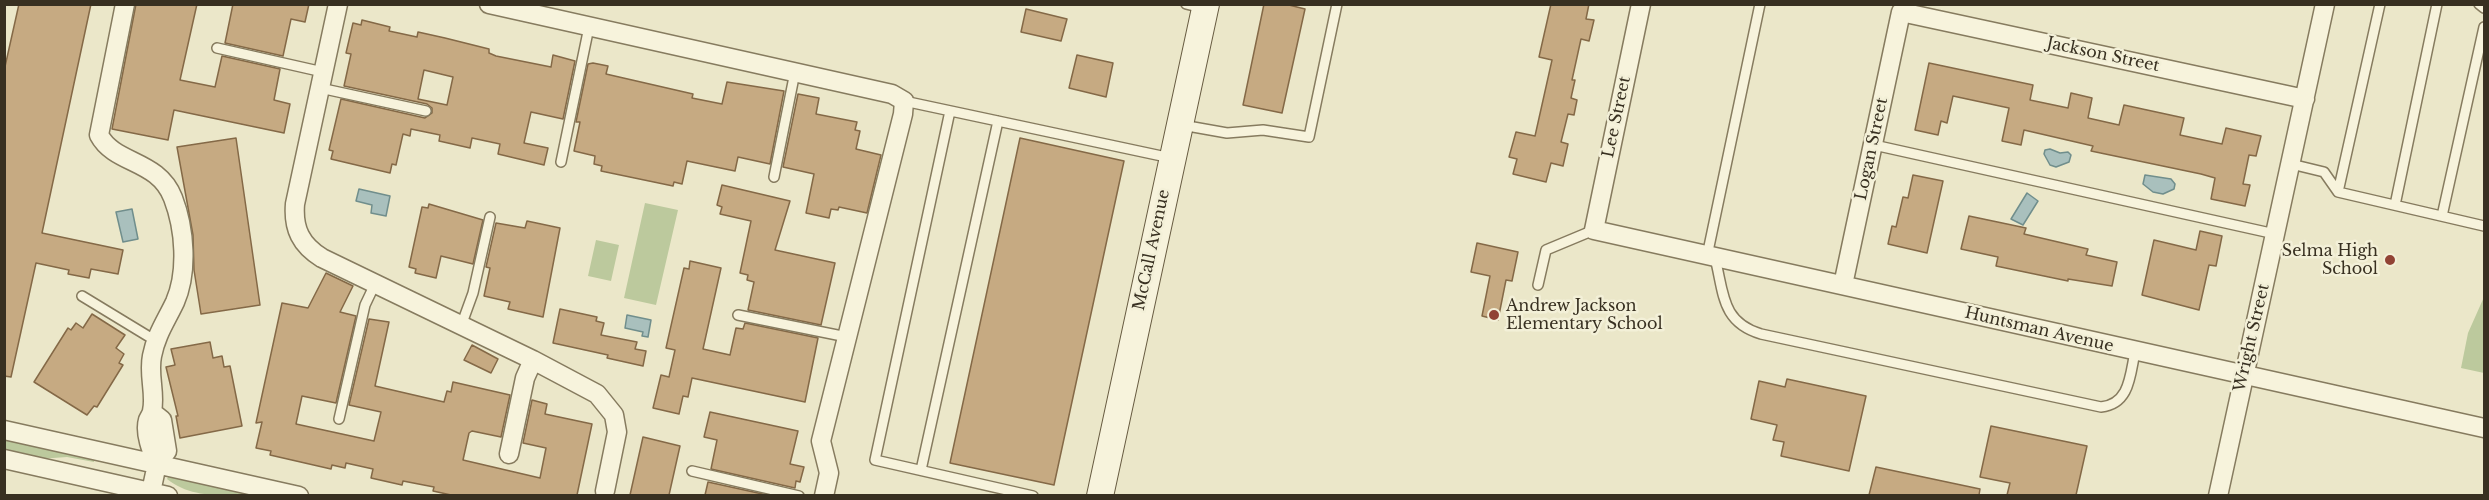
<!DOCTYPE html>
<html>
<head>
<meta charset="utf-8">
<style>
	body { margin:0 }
	#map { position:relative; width:2489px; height:500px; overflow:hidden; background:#ebe7c9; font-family:"Libre Baskerville",serif }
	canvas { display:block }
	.frame { position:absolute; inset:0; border:6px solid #383021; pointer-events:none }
</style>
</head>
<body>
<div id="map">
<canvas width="2489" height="500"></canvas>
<div class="frame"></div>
</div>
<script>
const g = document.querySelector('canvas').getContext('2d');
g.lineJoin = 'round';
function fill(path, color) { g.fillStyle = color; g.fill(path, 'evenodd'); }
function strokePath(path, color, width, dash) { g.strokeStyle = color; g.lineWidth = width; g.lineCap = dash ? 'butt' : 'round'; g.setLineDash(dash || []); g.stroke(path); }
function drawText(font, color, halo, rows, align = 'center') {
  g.font = font + ' "Libre Baskerville",serif'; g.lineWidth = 5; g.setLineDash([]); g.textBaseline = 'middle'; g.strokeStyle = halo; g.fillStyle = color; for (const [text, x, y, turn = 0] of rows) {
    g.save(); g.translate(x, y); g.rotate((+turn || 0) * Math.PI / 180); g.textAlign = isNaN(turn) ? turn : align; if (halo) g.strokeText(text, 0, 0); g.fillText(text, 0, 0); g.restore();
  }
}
const green = new Path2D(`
	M645,203L678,210L656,305L624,298Z
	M596,240L619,245L611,281L588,276Z
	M2484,297V373L2461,368L2468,333Z
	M5,439L95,459L94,462L67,457L39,459L5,451Z
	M169,475L261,495C229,495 193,500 167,479Z`);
const water = new Path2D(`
	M2050,149L2060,153L2068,152L2071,155L2069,162L2056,167L2050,165L2044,154L2045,150Z
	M2145,175L2171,179L2175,184L2174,189L2163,194L2153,192L2143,184Z
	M359,189L390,196L386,216L371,213L372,205L356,201Z
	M2027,193L2038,201L2023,225L2011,219Z
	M132,209L138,239L123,242L116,212Z
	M627,315L651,320L648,337L642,336L643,332L625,328Z`);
const building = new Path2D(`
	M19,4H91L42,233L123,250L118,274L91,269L89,278L68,274L69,270L36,263L11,377L4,376V71Z
	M136,4H197L180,80L215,87L222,56L280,69L274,100L290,104L284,133L174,110L168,140L112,129Z
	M233,4H309L305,22L291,19L283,56L225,43Z
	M1264,4H1285L1305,9L1282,113L1243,105Z
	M1551,4H1589L1586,19L1594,20L1589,41L1581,39L1572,80H1575L1571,98L1577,100L1574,115L1568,114L1561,142L1568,144L1563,166L1551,163L1546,182L1513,174L1517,159L1509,157L1516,132L1535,136L1552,60L1539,57Z
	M1026,9L1067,19L1061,41L1021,32Z
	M362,20L390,27L389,31L417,37L418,32L445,38L489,49V53L496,56L551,67L553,55L575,61L563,119L531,112L524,143L548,148L544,165L498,154L500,144L472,138L470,148L439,141L440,135L411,129L410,136L403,134L396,165L392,164L390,173L331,159L333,151L329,150L341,99L425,118L432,113V108L427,104L344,86L351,54L346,53L353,23L361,25ZM424,70L453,77L447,105L418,99Z
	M1077,55L1113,63L1106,97L1069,88Z
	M593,63L608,66L606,74L693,94L692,98L722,104L727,82L784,91L770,164L738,157L735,171L687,161L682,184L674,182L673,186L601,171L602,166L594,164L595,156L574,151L580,122H576L588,64Z
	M1929,63L2033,85L2030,100L2068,108L2071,93L2092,98L2088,118L2119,125L2124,105L2184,118L2180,135L2222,144L2226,128L2261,136L2256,156L2249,155L2243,184L2250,185L2245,206L2211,199L2215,178L2201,174L2091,151L2093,146L2024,130L2021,145L2002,141L2009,108L1953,96L1947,123L1941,121L1938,135L1915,130Z
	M798,94L819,98L816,114L857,122L855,130L860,131L856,149L881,155L867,213L839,207L838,210L831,209L829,218L806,213L814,174L783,167Z
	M236,138L260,305L201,314L194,270L193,235L177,147Z
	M1020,138L1124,161L1054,485L950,463Z
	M1913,175L1943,181L1927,253L1888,244L1892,226L1896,227L1903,197L1908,198Z
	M722,185L790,201L775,250L835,263L821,325L748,310L754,282L747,280L748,275L740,273L751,221L720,214L722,207L717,205Z
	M429,204L483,220L473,264L441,256L436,278L415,273L416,269L409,267L422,207L428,208Z
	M1969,216L2026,228L2024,234L2088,249L2086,255L2117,262L2112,286L2068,279V281L1996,266L1998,257L1961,249Z
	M527,221L560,228L543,317L508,309L510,302L484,296L490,268L486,267L496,223L525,228Z
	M2200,231L2222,236L2216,266L2209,265L2199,310L2142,295L2154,240L2196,250Z
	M1477,243L1518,252L1512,281L1506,280L1498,320L1482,316L1490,276L1471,272Z
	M690,261L721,268L703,349L730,355L736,328L743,329L745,323L818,338L805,402L692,378L688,397L683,396L679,414L653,408L661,375L669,377L675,350L666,348L684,268L689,269Z
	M326,273L353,286L340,312L356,316L336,403L302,396L296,424L374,441L381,412L349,405L369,319L389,322L375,386L444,402L447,391L451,392L453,382L510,395L501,437L472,431L469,433L463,460L540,478L546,448L523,443L532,400L547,404L545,414L592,424L577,495H451L433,491L434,487L403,481L402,485L371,478L373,469L346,463L345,468L332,465L331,469L270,455L271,451L256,448L262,422L256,423L282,303L308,308Z
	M560,309L597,317L596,321L604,323L601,335L637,342L635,349L646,351L643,366L607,358L608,355L553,343Z
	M92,314L125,335L116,348L124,354L119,363L123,365L97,407L94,406L87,415L34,382L68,328L71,330L76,323L83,328Z
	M210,342L213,358L222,356L224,367L230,366L242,426L180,438L176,416H178L166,367L175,365L171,349Z
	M472,345L498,359L491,373L464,360Z
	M1787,379L1866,396L1849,471L1781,456L1784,442L1773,440L1777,425L1751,419L1759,381L1785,387Z
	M710,412L798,431L790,464L804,467L800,482L796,481L795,488L711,469L717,440L704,437Z
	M1991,426L2087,446L2076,495H2007L2010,483L1980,477Z
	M643,437L680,446L669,495H630Z
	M1876,467L1980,489L1979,495H1869Z
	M708,482L767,495H705Z`);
const lane = new Path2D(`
	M1186,4L1202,8
	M2479,4L2484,8
	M217,48L323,72
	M320,88L426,111
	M904,101L1171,158
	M950,111L875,460L1033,496
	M1182,125L1227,133L1263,130L1309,137L1337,4
	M1874,145L2275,234
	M561,162L589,27
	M2291,164L2324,172L2338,192L2484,226
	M774,177L795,72
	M2338,192L2380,4
	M2395,205L2437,4
	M2442,216L2484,27
	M1707,256L1760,4
	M1715,258C1724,293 1721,322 1761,334L2101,407C2130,404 2130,375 2135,352
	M1538,285L1546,250L1594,230
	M82,296L156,341
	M738,315L847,337
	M461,326L473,293L490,217
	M339,419L365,305L375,284
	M921,470L998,121
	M692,471L799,496`);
const street = new Path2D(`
	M125,4L99,135C115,165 158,159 173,198C185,229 188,272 175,302C166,321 156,335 152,356C148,375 156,394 152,411C152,413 149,418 148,420C144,433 152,452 157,464
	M338,4L295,204C293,229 301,245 322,258L533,360L597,394L614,415L617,432L605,491
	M489,4L892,94L904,101L903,114L821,441L829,473L824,496
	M1641,4L1594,230L2484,428
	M1843,285L1901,12L2305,99
	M4,430L299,496
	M509,454L525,378L533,360
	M4,459L168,496
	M151,492L157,464L167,451L162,420L152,412
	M2218,496L2325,4`);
const secondary = new Path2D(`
	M1100,496L1206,4`);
const markers = [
	[2390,260,6,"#914334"],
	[1494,315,6,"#914334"]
];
const streetNames = [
	["Jackson Street",2103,55,12],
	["Lee Street",1617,117,-78],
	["Logan Street",1872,149,-78],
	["McCall Avenue",1152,250,-78],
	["Huntsman Avenue",2039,330,13],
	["Wright Street",2252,338,-77]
];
const poiNames = [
	["Selma High",2378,251],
	["School",2378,269],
	["Andrew Jackson",1506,306,"left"],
	["Elementary School",1506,324,"left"]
];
fill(green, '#bcc99d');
fill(water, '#a9c0bd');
strokePath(water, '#708e8c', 1.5);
fill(building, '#c6aa82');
strokePath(building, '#846947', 1.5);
strokePath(lane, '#867b5f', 12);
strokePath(street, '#867b5f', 21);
strokePath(secondary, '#685c42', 28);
strokePath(lane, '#f7f3dc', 9);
strokePath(street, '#f7f3dc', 18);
strokePath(secondary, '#f7f3dc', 26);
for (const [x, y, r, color] of markers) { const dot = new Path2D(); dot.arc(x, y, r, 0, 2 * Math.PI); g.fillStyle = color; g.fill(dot); strokePath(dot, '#f3f0d8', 2); }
drawText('16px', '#383021', '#f3f0d8', streetNames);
drawText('16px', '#383021', '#f3f0d8', poiNames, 'right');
</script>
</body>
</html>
